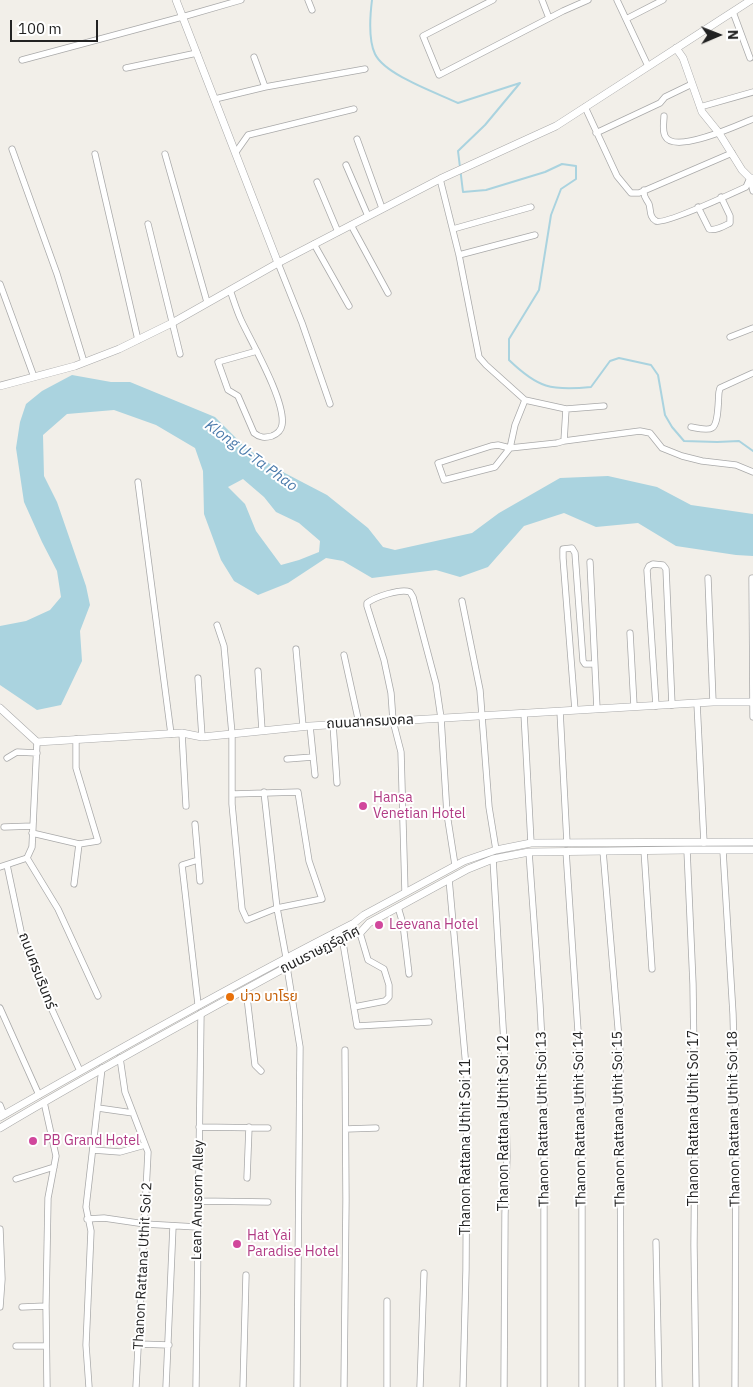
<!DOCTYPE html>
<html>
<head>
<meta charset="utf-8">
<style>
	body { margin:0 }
	#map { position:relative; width:753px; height:1387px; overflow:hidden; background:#f2efe9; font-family:"IBM Plex Sans",sans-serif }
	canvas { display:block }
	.north { position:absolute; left:693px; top:10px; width:50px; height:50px; -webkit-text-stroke:4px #fff; paint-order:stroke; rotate:89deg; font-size:14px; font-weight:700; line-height:20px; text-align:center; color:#222 }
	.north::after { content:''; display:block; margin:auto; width:18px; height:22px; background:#222; clip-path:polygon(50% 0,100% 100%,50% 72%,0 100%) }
	.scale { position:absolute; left:10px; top:20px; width:88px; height:22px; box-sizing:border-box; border:2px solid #222; border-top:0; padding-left:6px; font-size:15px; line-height:18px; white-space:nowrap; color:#222; -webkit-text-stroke:4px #fff; paint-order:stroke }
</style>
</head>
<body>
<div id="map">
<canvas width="753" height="1387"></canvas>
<div class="north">N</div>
<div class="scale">100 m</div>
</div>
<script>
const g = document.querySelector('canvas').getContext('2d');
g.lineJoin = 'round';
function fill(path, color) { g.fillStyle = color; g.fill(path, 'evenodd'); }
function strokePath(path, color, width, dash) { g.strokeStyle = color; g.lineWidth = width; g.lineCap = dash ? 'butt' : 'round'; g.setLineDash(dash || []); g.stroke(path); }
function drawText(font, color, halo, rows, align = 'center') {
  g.font = font + ' "IBM Plex Sans","Noto Sans Thai",sans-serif'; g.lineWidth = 4; g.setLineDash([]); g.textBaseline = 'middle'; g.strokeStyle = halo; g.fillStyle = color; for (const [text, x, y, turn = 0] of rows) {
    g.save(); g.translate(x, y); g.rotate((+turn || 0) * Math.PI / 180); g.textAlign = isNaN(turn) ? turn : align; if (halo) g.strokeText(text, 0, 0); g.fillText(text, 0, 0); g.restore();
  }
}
const water = new Path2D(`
	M72,375L111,382H130L215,417L246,448L279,470L327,495L368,528L383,547L395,550L472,533L499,513L560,478L608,476L657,487L691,505L753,514V556L736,555L676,546L638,523L596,527L564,513L524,526L488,567L460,577L436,570L372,578L343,561L326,558L288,583L258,595L234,581L221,560L204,514L203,471L195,448L156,425L114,410L67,414L43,435L44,476L57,502L86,586L90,605L80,631L82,661L61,705L37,710L0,685V626L26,621L50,610L61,597L57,571L42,542L24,502L16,448L20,422L26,404L42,391ZM243,479L264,497L276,512L299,523L320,541L319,552L299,560L281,565L256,531L245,504L228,487Z`);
const stream = new Path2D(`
	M372,0C370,16 368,39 375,54C385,75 437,93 458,103L520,83L485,125L458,151L463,192L486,190L545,172L562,164L576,166V179L561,189L551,215L539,290L509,339V360C538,388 551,391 591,387L610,361L619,358L651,365L658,375L665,415L672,427L684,441L717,442L739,441L753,451`);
const minor = new Path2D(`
	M308,0L312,10
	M493,0L423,36L439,75L563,11L588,0
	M542,0L549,18
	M617,0L648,66
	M733,12L750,58
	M626,19L663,0
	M254,57L265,87
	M22,60L182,17L241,0
	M126,68L197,53
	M215,99L265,87L365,69
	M585,107L617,176L631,193H639L732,153
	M700,107L753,92
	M664,116C664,122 662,130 665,136C674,155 738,125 753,119
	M596,133L660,103L665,97L692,84
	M357,139L382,208
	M12,149L57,274L84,362
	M236,152L248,135L354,109
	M95,154L138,340
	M165,154L207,302
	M346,165L368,216
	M440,179L459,255L479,357L486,365L525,400L515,425L510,448L495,467L444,480L438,463L491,446L498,445L510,448L557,443L564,441L640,431L650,433L662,448L682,456L702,461L736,465L753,472
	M317,182L338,232
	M644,190C643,197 646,198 649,204C651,210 649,217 656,221C664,225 733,193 746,187L750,178L753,191
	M698,207L709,229C716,231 724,226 730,223V216L721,197
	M148,224L180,354
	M351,225L388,293
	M453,229L531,207
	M314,244L349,306
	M459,255L535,235
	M278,263L302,323L330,404
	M0,284L34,377
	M230,290C234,301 237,312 242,322C253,345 286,402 282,425C281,431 277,434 272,436C265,438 260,438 254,433L238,396L228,390L218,362L257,351
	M730,337L753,328
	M525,400L566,409L604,406
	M691,427C697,428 707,431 712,428C719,424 718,399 719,392L720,388L753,373
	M564,441L566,409
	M138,482L171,734
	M590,562L597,709
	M708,578L713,702
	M752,578L753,717
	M462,601L480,690L489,807L496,850
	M217,625L224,646L232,734V804L242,909L247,920L277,908L322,899L309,861L298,792L233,794
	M630,633L634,706
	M296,649L303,726
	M344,655L359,723
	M258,671L262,730
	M198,678L202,737
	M697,703L704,843
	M656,706L647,570L649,566L653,564L663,565L666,569L672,705
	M575,710L563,558V549L572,548L575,553L583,661L585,664H594
	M560,711L567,843
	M524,713L531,843
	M333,724L337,783
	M310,726L315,775
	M182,733L186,806
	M7,758L17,752L37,753
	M287,759L313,757
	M264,792L277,908L286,957
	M195,824L200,881
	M4,827L33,826
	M32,833L79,844L98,841L76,768V739
	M644,850L652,969
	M687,850L693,984L695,1131L694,1245L696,1387
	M566,851L582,1091V1387
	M603,851L620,1051L621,1387
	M723,851L733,1014L736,1128L735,1387
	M529,852L540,1005L544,1082V1387
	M27,858L58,909L98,996
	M493,859L505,1060L507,1157L505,1214L504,1387
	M7,865L23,941L43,990L80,1071
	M0,867L27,858L32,847L37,742
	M449,879L467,1078L466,1270L463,1387
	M74,884L79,844
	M405,892L401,752L393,721L391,693L384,660L367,606V603C375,597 401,588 410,592L413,597L436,684L441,718L447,814L455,865
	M398,907L403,924L409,974
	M342,937L357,1026L429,1022
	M287,967L300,1047L297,1387
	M246,989L255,1065L261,1071
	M198,1004L182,865L198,860
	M354,1007L385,1001L389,997V985L384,969L368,960L360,933
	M0,1008L39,1095
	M120,1058L125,1092L148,1152L136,1387
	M44,1102L56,1156L48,1198L46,1306L47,1387
	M0,1105L4,1115
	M98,1108L133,1113
	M199,1127L268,1128
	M346,1129L376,1128
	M93,1150L120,1152L145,1145
	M247,1178L249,1127
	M16,1179L54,1167
	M198,1201L268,1202
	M87,1219L104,1218L145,1224L197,1227
	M0,1229L2,1279L0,1307
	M656,1242L659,1387
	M22,1307L46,1306
	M138,1344L169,1345
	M16,1346H46
	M89,1387L86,1345L91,1231L86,1207L102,1068
	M166,1387L173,1226
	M196,1387L201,1013
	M243,1387L246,1275
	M344,1387L346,1200L345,1050
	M387,1387V1301
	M420,1387L424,1273`);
const tertiary = new Path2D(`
	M176,0L278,263
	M676,48L683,58L702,112L719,133L742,170L750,178H753
	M0,386L75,366L119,349L172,323L278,263L440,179L556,126L751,0
	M0,708L37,742L182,733L202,737L310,726L713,702H753
	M0,1117C117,1050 234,984 354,923L364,915L464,861L496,850L531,843L753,842
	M0,1128C113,1061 227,999 342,937L360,933L369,923L468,869L493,859L529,852L687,850H753`);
const markers = [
	[363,806,5,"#d1479c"],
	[379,925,5,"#d1479c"],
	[230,997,5,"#e8710a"],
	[33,1141,5,"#d1479c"],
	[237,1244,5,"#d1479c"]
];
const streetNames = [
	["ถนนสาครมงคล",370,722,-3],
	["ถนนราษฏร์อุทิศ",320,950,-27],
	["ถนนศรนรินทร์",37,971,69],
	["Thanon Rattana Uthit Soi 17",694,1118,-90],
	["Thanon Rattana Uthit Soi 13",543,1119,-91],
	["Thanon Rattana Uthit Soi 14",580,1119,-91],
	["Thanon Rattana Uthit Soi 15",619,1119,-91],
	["Thanon Rattana Uthit Soi 18",734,1119,-91],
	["Thanon Rattana Uthit Soi 12",504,1123,-90],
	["Thanon Rattana Uthit Soi 11",466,1147,-90],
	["Lean Anusorn Alley",198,1200,-89],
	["Thanon Rattana Uthit Soi 2",143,1266,-87]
];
const hotelNames = [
	["Hansa",373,798],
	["Venetian Hotel",373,814],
	["Leevana Hotel",389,925],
	["PB Grand Hotel",43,1141],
	["Hat Yai",247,1236],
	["Paradise Hotel",247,1252]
];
const foodNames = [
	["บ่าว บาโรย",240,997]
];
const waterNames = [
	["Klong U-Ta Phao",251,456,36]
];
fill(water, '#aad3df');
strokePath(stream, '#aad3df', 2);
strokePath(minor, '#a9a9a9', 7);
strokePath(tertiary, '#a9a9a9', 8);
strokePath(minor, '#fff', 5.5);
strokePath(tertiary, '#fff', 7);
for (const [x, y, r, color] of markers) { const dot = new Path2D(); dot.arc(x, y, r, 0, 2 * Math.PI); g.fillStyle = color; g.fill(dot); strokePath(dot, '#fff', 2); }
drawText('14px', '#222', '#fff', streetNames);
drawText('14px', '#b23c85', '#fff', hotelNames, 'left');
drawText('14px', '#c56008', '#fff', foodNames, 'left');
drawText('italic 15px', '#4a7aab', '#fff', waterNames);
</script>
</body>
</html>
